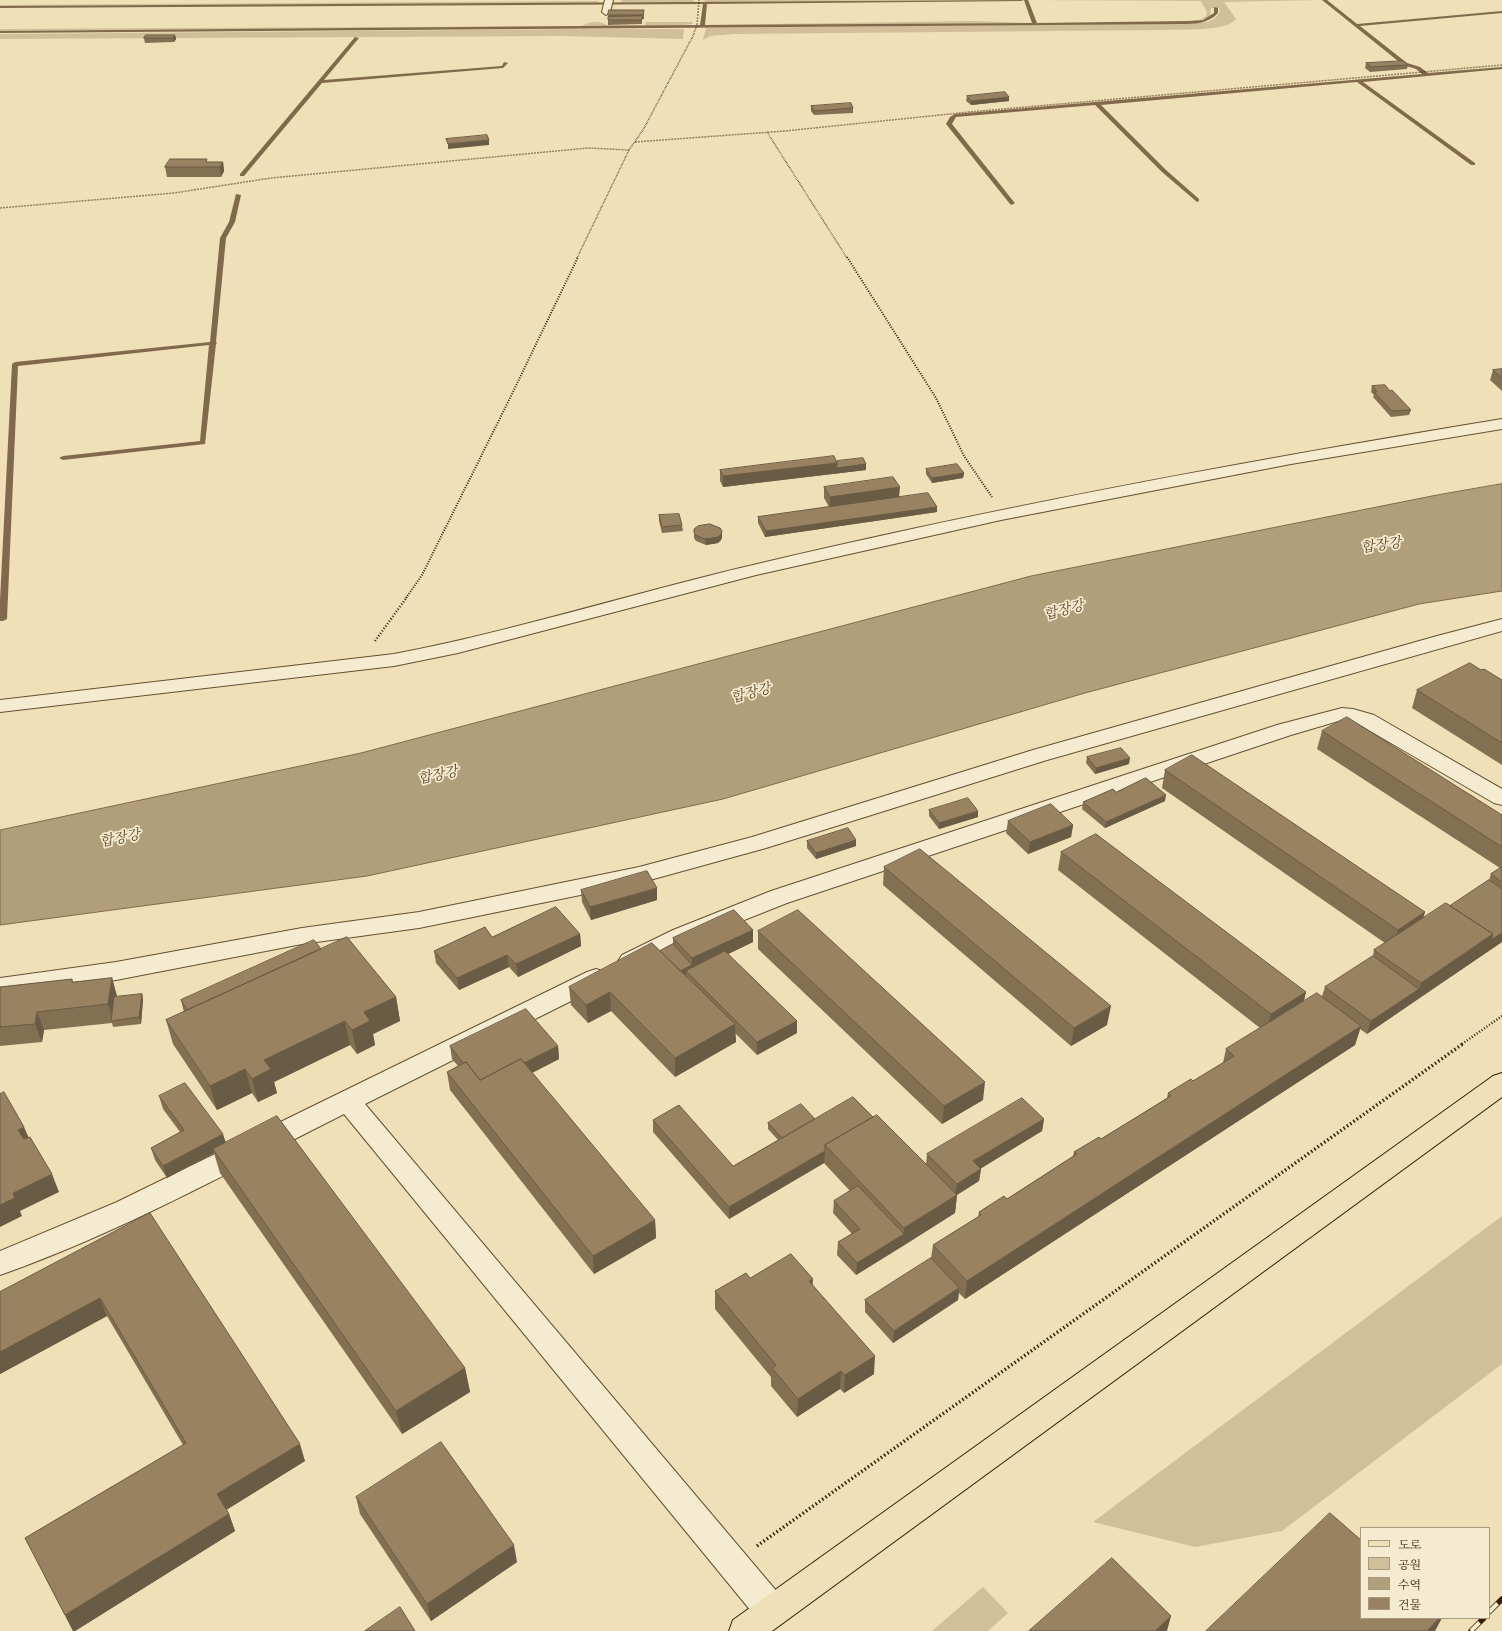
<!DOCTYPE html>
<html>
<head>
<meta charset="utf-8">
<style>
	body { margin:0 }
	#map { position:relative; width:1502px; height:1631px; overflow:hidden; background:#efe0b7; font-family:"IM FELL French Canon","Noto Serif KR",serif }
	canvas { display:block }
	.legend { position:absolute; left:1360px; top:1527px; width:130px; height:92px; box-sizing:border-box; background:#f5ebd0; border:1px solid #aa997e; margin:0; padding:5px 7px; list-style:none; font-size:12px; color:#3a1d04 }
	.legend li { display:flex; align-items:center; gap:8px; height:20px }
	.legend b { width:20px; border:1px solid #aa997e }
</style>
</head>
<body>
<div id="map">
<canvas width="1502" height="1631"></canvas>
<ul class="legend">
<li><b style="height:5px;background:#efe0b7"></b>도로</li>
<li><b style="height:11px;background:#d0bf99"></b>공원</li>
<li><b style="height:11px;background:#b19e7a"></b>수역</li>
<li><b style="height:11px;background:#988261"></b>건물</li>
</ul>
</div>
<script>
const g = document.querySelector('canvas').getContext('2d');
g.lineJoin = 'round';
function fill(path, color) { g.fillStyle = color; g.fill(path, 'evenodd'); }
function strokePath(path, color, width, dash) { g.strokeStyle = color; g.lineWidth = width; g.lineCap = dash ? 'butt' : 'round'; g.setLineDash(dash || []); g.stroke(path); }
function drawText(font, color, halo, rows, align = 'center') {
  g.font = font + ' "IM FELL French Canon","Noto Serif KR",serif'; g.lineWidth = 3.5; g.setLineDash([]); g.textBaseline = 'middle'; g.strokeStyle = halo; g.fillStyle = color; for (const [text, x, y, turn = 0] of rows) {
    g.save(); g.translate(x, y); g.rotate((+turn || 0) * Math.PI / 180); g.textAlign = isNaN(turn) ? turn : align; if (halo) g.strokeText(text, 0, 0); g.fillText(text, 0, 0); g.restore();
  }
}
const green = new Path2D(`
	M622,0H694L693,2H620Z
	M703,0H948L707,2Z
	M1025,0V1L708,3L717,2Z
	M1028,0H1321L1224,2L1236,19C1227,32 1181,29 1165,30L734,34L710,36L703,40L706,28L1196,23C1207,22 1215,22 1220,11L1219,8H1211L1210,17L1198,21L1206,16L1207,12L1201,1Z
	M596,1L601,3L0,7V5Z
	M973,21L1032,23L705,26V25Z
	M646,22H692L693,24L674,26L0,31V29L582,26C589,21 601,21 607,25H645Z
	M582,29H684L683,39L562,36L0,39V34Z
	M1502,1216V1364L1282,1531L1195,1547L1093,1522Z
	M983,1587L1008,1613L988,1631H932Z`);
const water = new Path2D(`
	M1502,484V591L1419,604L1085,693L723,799L367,876L0,925V830L361,753L1031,576L1437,495Z`);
const stream = new Path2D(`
	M1023,0L1021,1L707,4L705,25L1032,23L1024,0H1028L1037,23L1189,21L1203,20L1214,13V7L1218,8V13C1208,24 1194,24 1180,24L0,33V31L700,25L703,4L0,8V6Z
	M1322,0H1327L1357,24L1502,11V13L1360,26L1407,63L1420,67L1428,73L1502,67V69L1363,82L1475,163V165H1471L1357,82L1101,105L1166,170L1199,199V201L1197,202L1162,172L1095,105L956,117L952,124L1014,202L1015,203L1012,205L1010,204L946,124L950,117L955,114L1422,74L1416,69L1403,65Z
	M355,37L359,38L324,80L502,66L504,62L508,63L503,68L322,83L244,176H240V174Z
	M236,194L241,195L235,222L226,238L216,342L217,343L216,344L205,444L63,460L59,458L63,456L200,441L209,345L18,366L7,619L3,621H0V600L12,364L15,362L210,342L220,238L229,222Z`);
const pathFar3 = new Path2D(`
	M767,132L847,258
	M635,142L785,131L969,112L1502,65
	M0,208L174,193L271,178L588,148L629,150
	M577,258L629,150L643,130L693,36L697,25L699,0`);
const pathFar2 = new Path2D(`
	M847,257L936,398L964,456L992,497
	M406,598L422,575L514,390L578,257`);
const pathFar1 = new Path2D(`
	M375,641L407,597
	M1462,1044L1502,1016`);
const path = new Path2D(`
	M757,1546L1464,1043`);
const lane = new Path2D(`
	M605,0H613L610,12L606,15L602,12Z`);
const street = new Path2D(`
	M1502,419V429L1291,464L1001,520L756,575L458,653L394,666L0,712V700L394,654C515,631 633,593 753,565C1001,506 1251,460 1502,419Z
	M1502,619V631L1047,760L766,848L639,883L419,928L302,944L116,980L0,996V978L116,962L302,928L419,912L639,867L752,837L1033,750L1437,636Z
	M1342,708L1353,709L1374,715L1502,789V805L1494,803L1360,725L1342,720L1291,735L787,903L689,942L638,967L630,970L622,967L618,961L622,955L673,930L771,891L1277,725Z
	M596,969L605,972L608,978L605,984L365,1104L784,1600L788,1611L784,1622L772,1627L760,1622L344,1114C231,1171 119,1233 0,1275V1251L117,1202L587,972Z`);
const primary = new Path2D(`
	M1502,1073V1097L772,1631H729L733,1620L1493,1076Z`);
const rail = new Path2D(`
	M1489,1612L1502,1599
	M1471,1631L1484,1618`);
const wall = new Path2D(`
	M609,10H644V19H642V24L608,25V20Z
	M175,35L176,39L174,42L145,43L144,38Z
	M1366,63L1408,65L1407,69L1370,72L1365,68Z
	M967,96L1009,101L971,105L966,101Z
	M811,106L853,108V113L814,115L811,111Z
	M208,162H223L224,171L221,177H167L165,167Z
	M1502,369V391L1490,380L1493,370Z
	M1372,386L1390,391L1411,410L1409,415L1391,417L1373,397L1374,395L1371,392Z
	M837,461L866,470L723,487L720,481V470Z
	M926,469L964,473L963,478L932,483L926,474Z
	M824,487L899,497L937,507V512L765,537L758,523V517L829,507L824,498Z
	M659,515L682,525L683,531L662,533L659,521Z
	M694,532L722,537L721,540L718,543L706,545L696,541L694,538Z
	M1481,670L1502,680V765L1412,708L1417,690Z
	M1322,731L1502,815V942L1367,1034L1360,1029L1355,1045L965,1299L959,1293L958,1300L893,1343L865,1312V1300L931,1258L933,1245L978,1217L979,1212L1007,1199L1073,1156L1074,1152L1101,1139L1167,1098L1168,1093L1193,1081L1223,1063L1226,1049L1260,1028L1058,870L1061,852L1306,992L1304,1001L1322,996L1325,987L1373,956L1374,950L1385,943L1162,788L1165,770L1425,912L1423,918L1450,906L1489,880L1491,874L1500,868L1317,749Z
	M1087,757L1129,764L1095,774L1086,763Z
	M1116,792L1165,801L1105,828L1082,809L1083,802Z
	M929,810L978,817L939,829L929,816Z
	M1008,821L1073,825L1071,837L1028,854L1006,833Z
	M856,840V846L816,859L807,848V841Z
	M884,867L1107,1025L1071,1046L883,885Z
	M581,890L657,900L591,920L582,902Z
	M753,930V942L728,954L797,1021V1033L757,1055L735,1033L736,1042L675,1077L611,1011L588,1023L571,1005L569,987L660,951L673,944V938Z
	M758,931L983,1100L942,1124L758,949Z
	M580,934L581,946L518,977L509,967L459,990L436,963L434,951L492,937Z
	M321,949L396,997L400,1021L373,1034L375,1045L357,1054L350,1045L274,1082L277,1093L258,1102L252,1093L217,1110L173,1044L166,1020L184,1012L181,1000Z
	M112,978L117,997L142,994L143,1000L141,1024L113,1027L112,1023L44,1030L42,1042L0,1046V987L72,979L73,982Z
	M450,1046H558L559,1059L532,1073L655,1220L656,1238L594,1274L450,1090L447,1072L458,1066L452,1059Z
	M159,1096L226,1143L465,1368L470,1392L402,1434L220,1173L214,1153L167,1178L155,1160L151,1148L180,1132L163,1109Z
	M873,1117L926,1164L927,1154L1044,1119L1042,1131L980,1168L981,1169L979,1181L957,1195L955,1213L856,1275L837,1255L838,1242L852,1234L833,1213L834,1201L850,1191L824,1163L729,1219L653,1132V1120L733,1166L778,1140L768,1129V1123L815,1119Z
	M150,1213L305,1461L226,1510L229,1514L235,1531L75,1631H73L25,1538L183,1445L107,1316L0,1374V1292Z
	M813,1285L874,1374L844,1393L840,1389L797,1417L771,1386V1377L715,1309V1291Z
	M356,1497L517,1562L431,1621L360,1514Z`);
const shadedWall = new Path2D(`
	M175,35L176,39L174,42L173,38Z
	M1009,97V101L971,105V101Z
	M489,140V145L448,149V144Z
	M223,162L224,171L221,177L220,167Z
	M837,463L866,464V470L723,487V476Z
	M964,473L963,478L932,483V478Z
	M900,487L899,498L830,508V497Z
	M937,507V512L765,537L766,531Z
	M722,531V537L721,540L718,543L706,545L705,539Z
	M1130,758L1129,764L1095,774L1096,768Z
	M1166,795L1165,801L1105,828L1106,822Z
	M978,811V817L939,829V823Z
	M1073,825L1071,837L1028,854L1030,842Z
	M856,840V846L816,859V853Z
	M657,888V900L591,920L590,907Z
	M1425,912L1419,930L1392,948L1398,930Z
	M753,930V942L693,971H686V974L673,982V975L692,965V958Z
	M1502,933V942L1415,1001L1421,983L1493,934Z
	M580,934L581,946L518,977L516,964Z
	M507,955L509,967L459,990L457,978Z
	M112,978L117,996L114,1020H113L108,1004Z
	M1419,989L1415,1001L1367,1034L1371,1021Z
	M610,992L611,1011L588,1023L586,1005Z
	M1306,992L1301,1010L1266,1033L1271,1014Z
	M142,994L143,1000L141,1024L139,1017Z
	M396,997L400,1021L373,1034L375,1045L357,1054L352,1030L364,1012Z
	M1111,1006L1107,1025L1071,1046L1074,1028Z
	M37,1012L44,1030L42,1042L35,1024Z
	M345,1021L350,1045L274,1082L277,1093L258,1102L252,1079L264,1060Z
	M797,1021V1033L757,1055V1042Z
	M735,1024L736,1042L675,1077V1058Z
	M1361,1026L1355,1045L965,1299L967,1281Z
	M558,1046L559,1059L483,1098L481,1085Z
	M245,1069L252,1093L217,1110L210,1086Z
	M985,1082L983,1100L942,1124L944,1106Z
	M1044,1119L1042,1131L972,1174L973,1161Z
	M24,1127L32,1145L26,1148L18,1130Z
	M223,1134L227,1146L213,1149L214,1153L167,1178L163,1166Z
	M825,1151L824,1163L729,1219V1207Z
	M981,1169L979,1181L955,1196L957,1184Z
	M52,1174L59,1192L20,1211L22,1216L0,1227V1205L13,1193Z
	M957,1195L955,1213L903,1246L904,1228Z
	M655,1220L656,1238L594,1274L593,1256Z
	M904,1234L903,1246L856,1275L857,1263Z
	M813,1279L812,1297L809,1281Z
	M959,1288L958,1300L893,1343L894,1331Z
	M100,1298L107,1316L0,1374V1352Z
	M875,1356L874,1374L844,1393L845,1375Z
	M465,1368L470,1392L402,1434L396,1411Z
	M841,1371L840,1389L797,1417L798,1399Z
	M300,1444L305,1461L223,1512L217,1494Z
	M229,1514L235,1531L75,1631H73L65,1615Z
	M514,1545L517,1562L431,1621L427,1604Z
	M1171,1616L1167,1631H1155Z
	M1439,1618H1442L1435,1631H1427Z`);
const building = new Path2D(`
	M609,10H644L643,15H608Z
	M642,16V20H608V17Z
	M146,35H175L173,38H144Z
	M1403,61L1408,65L1371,67L1366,63Z
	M1005,92L1009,97L971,101L967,96Z
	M851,103L853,108L814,111L811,106Z
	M487,135L489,140L448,144L446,139Z
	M170,159H207L206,162H223L220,167H165Z
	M1502,369V378L1493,370Z
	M1385,385L1390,391L1392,390L1411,410L1392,411L1374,392H1377L1372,386Z
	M834,456L837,463L723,476L720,470Z
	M863,458L866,464L837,468V461Z
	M957,464L964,473L932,478L926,469Z
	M893,477L900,487L830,497L824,487Z
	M928,493L937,507L766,531L758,517Z
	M679,514L682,525L662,527L659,515Z
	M710,524L720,528L722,531L721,534L718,537L705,539L695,535L694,532V529L698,526Z
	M1470,663L1481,670L1484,669L1502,680V743L1417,690Z
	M1347,717L1502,815V847L1322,731Z
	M1121,748L1130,758L1096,768L1087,757Z
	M1192,755L1425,912L1398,930L1165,770Z
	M1146,778L1166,795L1106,822L1083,802L1113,789L1116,792Z
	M968,798L978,811L939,823L929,810Z
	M1051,804L1073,825L1030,842L1008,821Z
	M848,828L856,840L816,853L807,841Z
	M1096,834L1306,992L1271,1014L1061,852Z
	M920,849L1111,1006L1074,1028L884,867Z
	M1502,867V882L1491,874Z
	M647,871L657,888L590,907L581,890Z
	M1489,880L1502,889V933L1491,940L1493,934L1450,906Z
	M1446,903L1493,934L1421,983L1374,950Z
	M556,907L580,934L516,964L507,955L457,978L434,951L485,927L492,937Z
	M734,910L753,930L692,958L673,938Z
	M798,910L985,1082L944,1106L758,931Z
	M347,937L396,997L364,1012L370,1021L352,1030L345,1021L264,1060L271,1069L252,1079L245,1069L210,1086L166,1020Z
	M314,940L321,949L187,1010L181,1000Z
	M652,943L735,1024L675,1058L610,992L586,1005L569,987Z
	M673,944L692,965L680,971L660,951Z
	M725,951L797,1021L757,1042L686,971Z
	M1373,956L1419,989L1371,1021L1325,987Z
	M112,978L108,1004L37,1012L35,1024L0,1027V987L72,979V982Z
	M1317,993L1361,1026L967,1281L933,1245L981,1215L979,1212L1004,1196L1007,1199L1077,1154L1074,1152L1099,1137L1101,1139L1171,1096L1168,1093L1191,1079L1193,1081L1234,1056L1226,1049Z
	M142,994L139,1017L111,1021L114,997Z
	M526,1009L558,1046L524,1063L521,1059L480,1080L466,1062L463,1063L450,1046Z
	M521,1059L655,1220L593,1256L447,1072L466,1062L480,1080Z
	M185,1083L223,1134L163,1166L151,1148L184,1130L159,1096Z
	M4,1092L24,1127L18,1130L24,1139L30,1137L52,1174L13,1193L15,1198L0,1205V1094Z
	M853,1097L873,1117L825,1145V1151L729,1207L653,1120L679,1105L733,1166Z
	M1022,1098L1044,1119L973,1161L981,1169L957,1184L927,1154Z
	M801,1104L815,1119L782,1138L768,1123Z
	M877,1115L957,1195L904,1228L825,1145Z
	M277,1116L465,1368L396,1411L213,1149Z
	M858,1186L904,1234L857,1263L838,1242L860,1229L834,1201Z
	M150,1213L300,1444L217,1494L229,1514L65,1615L25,1538L186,1443L100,1298L0,1352V1292Z
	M791,1254L813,1279L809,1281L875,1356L845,1375L841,1371L798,1399L772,1368L776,1365L715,1291L746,1273L750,1278Z
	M931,1258L959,1288L894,1331L865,1300Z
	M441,1442L514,1545L427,1604L356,1497Z
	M1330,1513L1361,1540V1618H1439L1427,1631H1206Z
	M1112,1558L1171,1616L1155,1631H1029Z
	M400,1607L415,1631H365Z`);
const waterNames = [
	["합장강",1381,546,-8],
	["합장강",1064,611,-15],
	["합장강",751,694,-15],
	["합장강",438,776,-12],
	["합장강",120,839,-11]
];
fill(green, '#d0bf99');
fill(water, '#b19e7a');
strokePath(water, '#816a4b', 1);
fill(stream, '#816a4b');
strokePath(lane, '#674e31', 2);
strokePath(street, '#674e31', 2);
strokePath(primary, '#3a1d04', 2);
strokePath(pathFar3, '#3a1d04', 1.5, [0.5, 1]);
strokePath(pathFar2, '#3a1d04', 2, [1, 1.5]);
strokePath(pathFar1, '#3a1d04', 2.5, [1, 2]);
strokePath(path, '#3a1d04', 3.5, [1.5, 2.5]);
fill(lane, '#f5ebd0');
fill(street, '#f5ebd0');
fill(primary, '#efe0b7');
strokePath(rail, '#3a1d04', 5.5);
strokePath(rail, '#f5ebd0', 4, [12]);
fill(wall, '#837053');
fill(shadedWall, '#6a5b44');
fill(building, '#988261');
strokePath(building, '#6a5b44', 1);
drawText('italic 14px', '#644a2d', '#f5ebd0', waterNames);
</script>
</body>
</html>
